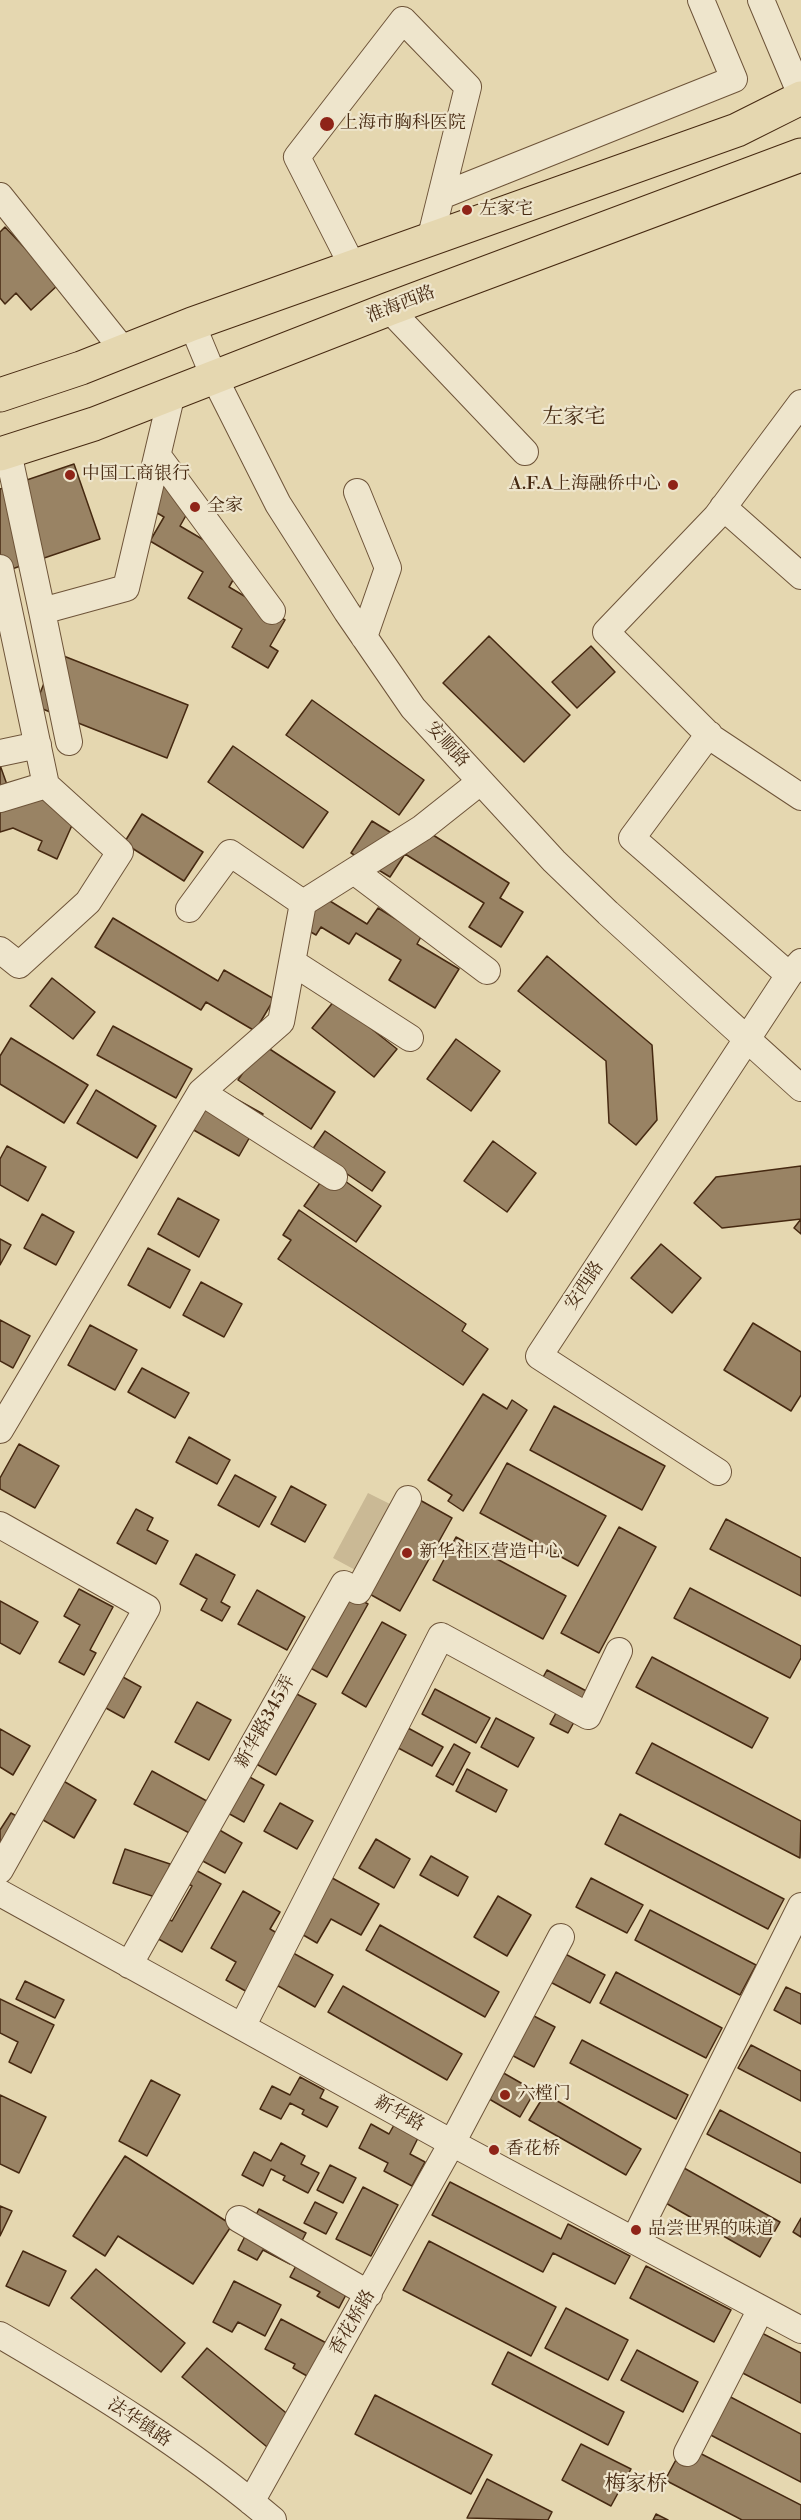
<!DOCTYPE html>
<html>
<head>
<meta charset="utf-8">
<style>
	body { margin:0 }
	canvas { display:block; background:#e5d7b0 }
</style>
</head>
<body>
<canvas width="801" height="2520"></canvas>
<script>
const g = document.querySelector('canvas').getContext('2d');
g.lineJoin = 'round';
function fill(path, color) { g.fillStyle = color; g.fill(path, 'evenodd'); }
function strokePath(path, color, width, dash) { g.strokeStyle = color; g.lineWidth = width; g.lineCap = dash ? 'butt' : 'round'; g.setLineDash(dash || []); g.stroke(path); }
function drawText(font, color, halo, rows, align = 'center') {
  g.font = font + ' "Libre Bodoni","Noto Serif SC",serif'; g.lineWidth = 4.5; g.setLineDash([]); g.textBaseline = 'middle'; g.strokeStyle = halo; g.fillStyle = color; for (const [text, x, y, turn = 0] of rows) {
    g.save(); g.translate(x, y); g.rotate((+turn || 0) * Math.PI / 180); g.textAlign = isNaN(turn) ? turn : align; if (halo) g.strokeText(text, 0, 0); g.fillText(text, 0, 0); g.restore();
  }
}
const green = new Path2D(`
	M368,1493L394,1506L359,1572L333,1558Z`);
const building = new Path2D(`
	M5,227L59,284L31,310L16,293L5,304L0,298V232Z
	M74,464L100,539L0,573V489Z
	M152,472L196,498L180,526L243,563L229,587L285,620L270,646L278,651L268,668L232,647L242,629L188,598L203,572L150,541L164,517L135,500Z
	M489,636L570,715L524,762L443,683Z
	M591,646L615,672L577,708L552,682Z
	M56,653L188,705L167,758L35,706Z
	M312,700L424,780L399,815L286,735Z
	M233,746L328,812L303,848L208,782Z
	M0,765L11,796L24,792L81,805L57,859L38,850L42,841L13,828L0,832Z
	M142,814L203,852L184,881L124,843Z
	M372,821L411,845L422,828L509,883L500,898L523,912L501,947L469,927L484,903L405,854L390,877L351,853Z
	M309,888L367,924L378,908L422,935L417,944L459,969L435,1008L389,980L401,960L356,933L349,944L321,927L316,935L290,920Z
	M113,918L218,981L224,970L274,999L255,1031L206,1002L201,1010L95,947Z
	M547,956L652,1045L657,1120L636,1145L609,1123L606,1061L518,991Z
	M52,978L95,1012L73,1039L30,1006Z
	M335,1000L397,1049L374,1077L312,1028Z
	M113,1026L192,1069L176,1098L97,1055Z
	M11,1038L88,1085L64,1123L0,1084V1056Z
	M456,1039L500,1071L471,1111L427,1079Z
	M262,1044L335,1092L311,1129L238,1080Z
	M202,1080L263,1114L239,1156L178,1121Z
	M96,1090L156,1126L137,1158L77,1123Z
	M325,1131L385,1172L372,1191L312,1150Z
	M493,1141L536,1173L507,1212L464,1181Z
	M7,1146L46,1167L28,1201L0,1185V1159Z
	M801,1166V1219L722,1228L694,1203L716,1177Z
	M329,1170L381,1206L356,1242L304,1206Z
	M178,1198L219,1220L199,1257L158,1234Z
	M299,1210L466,1324L462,1331L488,1349L463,1385L278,1259L291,1240L283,1235Z
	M42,1214L74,1232L56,1265L24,1248Z
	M801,1219V1234L794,1228Z
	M0,1239L11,1245L0,1265Z
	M661,1244L701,1278L672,1313L631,1278Z
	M148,1248L190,1270L170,1308L128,1285Z
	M201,1282L242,1304L224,1337L183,1315Z
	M0,1320L30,1336L13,1368L0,1361Z
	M753,1323L801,1352V1395L791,1411L724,1370Z
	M90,1325L137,1350L115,1390L68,1365Z
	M142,1368L189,1393L175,1418L128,1392Z
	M483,1394L507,1409L512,1400L527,1410L463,1511L448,1501L452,1495L428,1480Z
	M554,1406L665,1466L642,1510L530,1450Z
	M189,1437L230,1460L217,1484L176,1462Z
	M19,1444L59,1466L35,1508L0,1489V1478Z
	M507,1463L606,1516L578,1566L480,1513Z
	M235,1475L276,1497L259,1527L218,1505Z
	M291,1486L326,1505L305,1542L271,1524Z
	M418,1499L452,1518L400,1611L366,1592Z
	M136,1509L153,1518L147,1530L168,1541L156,1564L117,1543Z
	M726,1519L801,1558V1596L710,1549Z
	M619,1527L656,1547L599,1653L561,1633Z
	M456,1537L566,1596L543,1639L433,1580Z
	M196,1554L235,1575L221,1602L230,1607L222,1621L201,1610L207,1599L180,1584Z
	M690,1588L801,1646V1658L790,1678L674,1618Z
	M79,1589L113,1607L90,1650L96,1653L84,1675L59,1662L80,1625L64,1616Z
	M257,1590L305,1617L287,1650L238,1624Z
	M346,1592L368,1604L327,1677L305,1665Z
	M0,1601L38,1622L20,1654L0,1643Z
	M382,1622L406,1635L366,1707L342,1693Z
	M652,1657L768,1718L752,1748L636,1687Z
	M103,1666L141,1687L124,1718L86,1697Z
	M547,1670L590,1693L568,1733L550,1724L561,1704L536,1690Z
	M435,1689L490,1718L476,1743L422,1714Z
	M291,1691L316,1704L276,1775L251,1761Z
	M197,1702L231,1720L209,1760L175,1742Z
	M496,1718L534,1738L518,1767L481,1747Z
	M397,1722L443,1747L432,1766L387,1742Z
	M0,1729L30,1746L13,1775L0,1767Z
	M652,1743L801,1821L800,1858L636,1773Z
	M454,1744L470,1753L453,1785L436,1776Z
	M467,1769L507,1790L496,1812L456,1791Z
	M152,1771L214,1805L197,1837L134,1804Z
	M246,1775L264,1785L244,1822L226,1812Z
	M60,1779L96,1800L74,1838L38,1817Z
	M280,1803L313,1821L297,1849L264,1831Z
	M11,1813L36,1827L0,1845V1830Z
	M620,1814L784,1899L768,1929L605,1844Z
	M216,1828L242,1843L225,1873L199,1859Z
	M376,1839L410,1859L394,1888L359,1868Z
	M125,1849L170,1864L158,1898L113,1883Z
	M431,1856L468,1877L458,1896L420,1875Z
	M192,1868L221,1884L182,1952L153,1936L164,1917L172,1921L192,1886L184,1881Z
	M325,1874L379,1904L361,1935L331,1919L317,1943L293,1929Z
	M591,1878L643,1905L627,1933L576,1907Z
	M243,1891L280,1912L270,1929L282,1936L249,1993L226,1980L236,1962L211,1948Z
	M498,1896L531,1915L507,1956L474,1937Z
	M650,1910L756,1965L740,1995L635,1940Z
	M380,1925L499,1992L485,2017L366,1950Z
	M284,1948L333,1975L315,2007L266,1979Z
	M554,1948L605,1975L590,2003L539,1976Z
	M616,1972L722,2028L706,2058L600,2003Z
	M25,1981L64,2000L55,2018L16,1999Z
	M343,1986L462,2054L447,2080L328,2012Z
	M786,1987L801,1994V2024L774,2010Z
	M0,1999L54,2025L31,2073L9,2062L18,2042L0,2033Z
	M532,2015L555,2027L534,2067L491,2044Z
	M582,2040L688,2095L676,2119L570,2063Z
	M751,2045L801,2071V2101L738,2068Z
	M486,2063L535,2091L520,2117L472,2089Z
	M300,2077L324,2090L320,2098L338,2107L327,2127L302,2114L304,2110L290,2103L281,2119L260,2109L272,2086L290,2095Z
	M151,2080L180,2095L147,2156L119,2141Z
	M545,2094L641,2149L626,2175L529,2120Z
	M0,2095L46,2117L19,2173L0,2164Z
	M720,2110L801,2153V2183L707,2134Z
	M371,2124L389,2134L394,2125L418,2138L410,2154L425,2162L412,2186L384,2171L388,2163L359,2148Z
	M281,2143L305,2156L301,2164L319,2173L308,2193L283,2180L285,2176L271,2169L263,2186L242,2175L254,2152L271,2161Z
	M125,2156L232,2225L193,2284L118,2236L105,2256L73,2236Z
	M330,2165L356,2178L343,2203L317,2190Z
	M684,2168L780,2222L760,2257L664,2202Z
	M450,2182L561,2239L568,2224L630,2256L615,2284L553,2253L543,2272L432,2215Z
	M363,2187L398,2205L371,2256L336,2239Z
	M315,2202L337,2213L326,2234L304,2223Z
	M0,2206L12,2211L0,2236Z
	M259,2209L306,2233L290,2264L263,2250L257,2260L238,2250Z
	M801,2218V2237L793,2232Z
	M429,2241L556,2307L531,2356L403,2290Z
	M306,2247L357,2274L339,2308L317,2296L320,2292L290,2277Z
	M23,2251L66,2271L49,2306L6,2286Z
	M646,2266L731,2310L714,2342L630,2298Z
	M96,2269L185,2343L161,2372L71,2298Z
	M234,2281L281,2305L265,2336L238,2322L232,2332L213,2322Z
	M566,2308L628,2340L608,2380L545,2348Z
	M281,2319L332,2346L314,2380L293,2368L295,2364L265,2349Z
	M752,2328L801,2353V2403L731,2367Z
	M207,2348L296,2421L272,2451L182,2377Z
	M637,2350L698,2382L683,2412L621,2380Z
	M508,2352L624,2412L608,2445L492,2384Z
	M721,2392L801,2434V2482L701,2430Z
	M375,2395L492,2455L471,2494L355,2434Z
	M581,2444L631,2469L611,2506L562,2480Z
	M684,2445L801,2505V2520H742L665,2480Z
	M487,2479L552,2512L548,2520L467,2518Z
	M656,2514L668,2520H653Z`);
const minor = new Path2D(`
	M761,0L801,95
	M0,196L124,351
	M441,196L734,79L701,0
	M353,267L297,157L403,20L468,87L430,240
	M389,309L525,452
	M192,324L214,377L278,504L347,612L413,708L554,861L608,913L801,1088
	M801,403L716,517L606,632L712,738L801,797
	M8,452L42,611L126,588L172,393
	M158,456L272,611
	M357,492L388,568L364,637
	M723,507L801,576
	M0,568L46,785L120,852L88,902L19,965L0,950
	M42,611L69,742
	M709,734L632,838L789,975
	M0,753L38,745
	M0,799L46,785
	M354,871L487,971
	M189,909L230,853L303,903
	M292,962L410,1038
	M201,1092L334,1177
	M0,1430L201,1092L281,1022L303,903L422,828L480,782
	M718,1472L539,1356L789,975L801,962
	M0,1525L147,1608L0,1870
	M0,1893L452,2143L801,2330
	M129,1965L344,1584L358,1591L408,1499
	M242,2027L441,1636L588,1716L619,1651
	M239,2219L369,2294
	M634,2240L801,1906
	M0,2335C94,2390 190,2449 273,2520
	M687,2453L761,2309
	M251,2502L452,2143L561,1937`);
const major = new Path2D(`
	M0,395L81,368L192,324L737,130L801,98
	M0,454L94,424L389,309L801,155`);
const markers = [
	[327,124,8,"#8f2418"],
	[467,210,6,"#8f2418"],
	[70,475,6,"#8f2418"],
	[673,485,6,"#8f2418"],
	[195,507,6,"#8f2418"],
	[407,1553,6,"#8f2418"],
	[505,2095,6,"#8f2418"],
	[494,2150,6,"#8f2418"],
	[636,2230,6,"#8f2418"]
];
const poiNames = [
	["上海市胸科医院",340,124],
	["左家宅",479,210],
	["中国工商银行",82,475],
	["A.F.A上海融侨中心",661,485,"right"],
	["全家",207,507],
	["新华社区营造中心",419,1553],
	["六樘门",517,2095],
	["香花桥",506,2150],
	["品尝世界的味道",648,2230]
];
const streetNames = [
	["淮海西路",401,305,-21],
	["安顺路",447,745,48],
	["安西路",585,1286,-56],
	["新华路345弄",266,1722,-61],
	["新华路",399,2114,29],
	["香花桥路",353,2323,-60],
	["法华镇路",139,2423,34]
];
const quarterNames = [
	["左家宅",574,418],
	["梅家桥",636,2485]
];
fill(green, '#cab995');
fill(building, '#998364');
strokePath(building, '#462911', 1.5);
strokePath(minor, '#6e5439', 28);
strokePath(major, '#462911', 35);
strokePath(minor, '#eee5cc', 26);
strokePath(major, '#e5d7b0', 33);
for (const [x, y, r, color] of markers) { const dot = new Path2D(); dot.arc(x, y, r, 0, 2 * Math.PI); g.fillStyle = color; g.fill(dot); strokePath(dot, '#eee5cc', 2); }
drawText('18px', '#462911', '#eee5cc', poiNames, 'left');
drawText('18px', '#462911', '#eee5cc', streetNames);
drawText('21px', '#462911', '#eee5cc', quarterNames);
</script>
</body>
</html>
